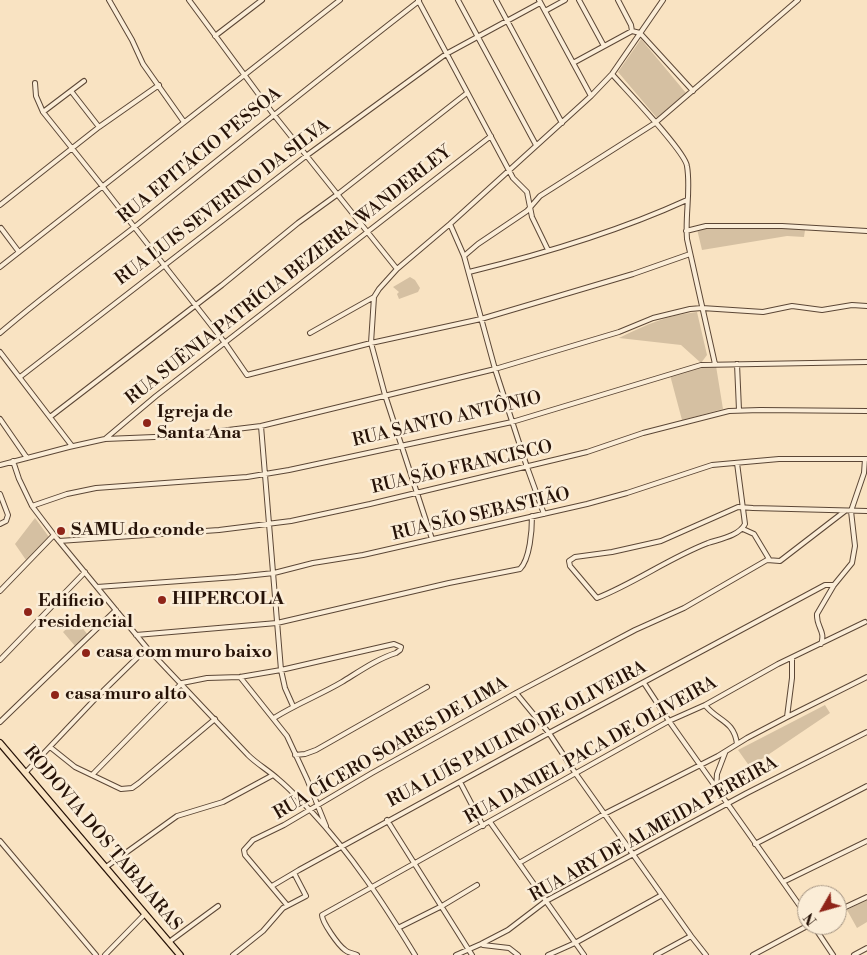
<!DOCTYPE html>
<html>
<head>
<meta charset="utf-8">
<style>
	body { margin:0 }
	#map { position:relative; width:867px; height:955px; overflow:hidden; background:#f9e3c2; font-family:"Libre Bodoni",serif }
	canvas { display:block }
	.north { position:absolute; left:797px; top:885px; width:50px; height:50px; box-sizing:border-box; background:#fbedd7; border:1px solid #a69684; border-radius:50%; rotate:232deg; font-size:14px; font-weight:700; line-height:20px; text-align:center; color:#271308 }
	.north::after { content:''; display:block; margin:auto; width:18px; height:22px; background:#8f2418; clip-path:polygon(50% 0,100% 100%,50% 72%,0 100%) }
</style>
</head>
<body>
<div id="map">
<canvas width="867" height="955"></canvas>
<div class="north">N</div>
</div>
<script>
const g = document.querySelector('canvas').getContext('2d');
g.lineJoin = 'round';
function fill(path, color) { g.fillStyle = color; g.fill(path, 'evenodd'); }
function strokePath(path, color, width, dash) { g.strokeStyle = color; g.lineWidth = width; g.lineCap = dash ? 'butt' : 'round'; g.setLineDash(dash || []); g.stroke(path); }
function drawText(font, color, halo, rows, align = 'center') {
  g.font = font + ' "Libre Bodoni",serif'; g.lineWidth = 5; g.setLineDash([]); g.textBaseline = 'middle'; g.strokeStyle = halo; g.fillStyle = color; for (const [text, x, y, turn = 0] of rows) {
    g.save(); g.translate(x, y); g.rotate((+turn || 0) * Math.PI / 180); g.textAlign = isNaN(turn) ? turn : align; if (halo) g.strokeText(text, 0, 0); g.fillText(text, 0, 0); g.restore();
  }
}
const green = new Path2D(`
	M641,39L686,93L657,118L618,72Z
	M785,227L805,230L804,237L787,236L702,250L697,229Z
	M410,277L415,280L420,288L418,292L399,299L397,294L399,292L393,287Z
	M697,312L707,355L701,363L681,345L619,338C645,325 668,315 697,312Z
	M716,366L723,409L682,420L670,375L701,367Z
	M35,518L49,537L26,560L15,544Z
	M76,620L88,635L75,646L63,632Z
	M825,705L830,713L750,767L738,750Z
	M867,899V922L857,928L847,910Z`);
const minor = new Path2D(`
	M109,0L132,40L143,64L184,122
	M189,0L274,115L397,269
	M418,0L513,178L527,192L532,217L548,250
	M458,0L536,145
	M496,0L562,123
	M539,0L591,96
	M579,0L604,46
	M618,0L631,25L632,31
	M545,11L565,0
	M215,36L262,0
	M573,63L632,31L640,33L693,91
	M612,74C625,89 685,151 687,166C691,190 685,214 687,239L715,364
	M35,83L36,96L43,112L103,187L225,343L247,375L371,343L481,319L633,274L690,254
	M71,91L99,127
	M43,112L84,81
	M0,205L99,127L159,85
	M450,224L464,256L495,369L527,467L544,514
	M1,228L19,252
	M686,231L706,226H782L867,231
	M464,256L478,244L527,211L540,196L655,123L798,0
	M0,267L340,0
	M469,272C543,254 617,232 687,200
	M0,333C44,295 91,261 137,225C230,150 324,75 419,1
	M310,333L374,297
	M0,352L72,446
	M737,364L739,410
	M20,377L306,156L446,54L540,3
	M50,417L222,285L298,223L338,194L467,93
	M0,419L27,458
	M261,426L281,670L285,688L293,706
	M105,439L156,396L491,136
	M13,461L19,479L32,506L54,535L147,648L248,755C257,764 268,770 278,779C289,788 301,801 311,811C352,855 384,904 415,955
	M737,463L745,524C739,536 720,539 708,543C669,558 635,583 597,598L570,566L569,561L575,557L612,552L661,541L738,507L753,508L867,511
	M0,465L69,447L105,439L179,436L261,426L495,369L619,332L653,318L690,309L702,308L763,312L792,306L822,310L852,305L867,306
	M0,494L8,515L6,521L0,524
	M32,506L67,494L96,488L247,477L289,470L512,422L701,365L867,362
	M743,529L754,534L769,559
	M432,539L385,395L371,343L374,297L379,289L397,269L450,224L591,96L612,74L663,0
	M59,541L219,530L291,521L370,504L587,452L643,433L729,411L760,410L867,411
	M97,587L236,577L274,573L313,563L363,555L587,504L627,493L712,465L779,459H867
	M0,591L54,535
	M136,635L277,623L449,583L520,569C530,559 532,530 532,516
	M821,644C826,631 816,627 817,614L834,585L852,563L855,546L851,511L864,473L865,459
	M0,660L85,572
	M240,677L287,736L307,779L326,826
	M644,683L669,721L807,916
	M516,693L549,733L576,774L691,936L706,955
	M705,705C717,721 734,720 737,744
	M787,717L792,678V658
	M0,722L116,610
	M50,747L75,767L121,789L132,788L139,783L215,719
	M295,755L305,754L316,750L427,687
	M26,772L96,698L147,648
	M92,775L182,683L207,678L240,677L281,670L394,644L401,647L400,650L396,653C377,659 360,671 342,682C320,695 296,704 274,718
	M460,782L483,826
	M716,789L717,774L725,753
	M387,820L472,955
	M490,822L584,955
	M0,841L96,955
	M755,844L867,786
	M519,863L604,814L718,756L747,738L787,717L867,677
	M106,867L177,816L223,802L273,775
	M783,882L867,841
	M272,886L294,873
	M287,905L245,855L244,850L253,840L284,825L372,773L516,693L635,630L684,608L767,560L780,561L845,511
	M837,911L867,897
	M813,925L833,955
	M398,928L442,906L477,885
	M169,942L218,906
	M483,945L509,948L518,955
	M105,955L145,914
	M233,955L263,931L283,908L306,896L294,873L299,870L549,733L825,585H834
	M357,955C353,953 348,953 345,950C338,945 322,922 322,915L669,721L705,705L778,664L865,622
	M456,955L481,944L508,930L546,901L747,793L867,732
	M548,955L575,943L662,895
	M656,955L691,936
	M753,955L809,925
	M854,955L867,948`);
const primary = new Path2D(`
	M0,743L180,955`);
const markers = [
	[147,423,5,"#8f2418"],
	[61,531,5,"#8f2418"],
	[162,600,5,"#8f2418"],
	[28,612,5,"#8f2418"],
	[86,653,5,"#8f2418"],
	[55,695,5,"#8f2418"]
];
const streetNames = [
	["RUA EPITÁCIO PESSOA",200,156,-39],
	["RUA LUIS SEVERINO DA SILVA",223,203,-37],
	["RUA SUÊNIA PATRÍCIA BEZERRA WANDERLEY",289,276,-38],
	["RUA SANTO ANTÔNIO",447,420,-13],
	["RUA SÃO FRANCISCO",462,468,-13],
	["RUA SÃO SEBASTIÃO",481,515,-13],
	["RUA LUÍS PAULINO DE OLIVEIRA",517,735,-28],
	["RUA CÍCERO SOARES DE LIMA",391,749,-30],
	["RUA DANIEL PACA DE OLIVEIRA",591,751,-29],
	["RUA ARY DE ALMEIDA PEREIRA",654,830,-29],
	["RODOVIA DOS TABAJARAS",102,839,50]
];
const poiNames = [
	["Igreja de",157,413],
	["Santa Ana",157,434],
	["SAMU do conde",71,531],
	["HIPERCOLA",172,600],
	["Edificio",38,602],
	["residencial",38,623],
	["casa com muro baixo",96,653],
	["casa muro alto",65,695]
];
fill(green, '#d5c0a2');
strokePath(minor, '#5c4736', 6);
strokePath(primary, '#271308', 8);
strokePath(minor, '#fbedd7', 4);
strokePath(primary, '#f9e3c2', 5.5);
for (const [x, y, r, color] of markers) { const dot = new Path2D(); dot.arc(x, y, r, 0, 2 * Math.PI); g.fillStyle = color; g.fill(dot); strokePath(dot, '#fbedd7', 2); }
drawText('18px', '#271308', '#fbedd7', streetNames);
drawText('bold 18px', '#271308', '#fbedd7', poiNames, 'left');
</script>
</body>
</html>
